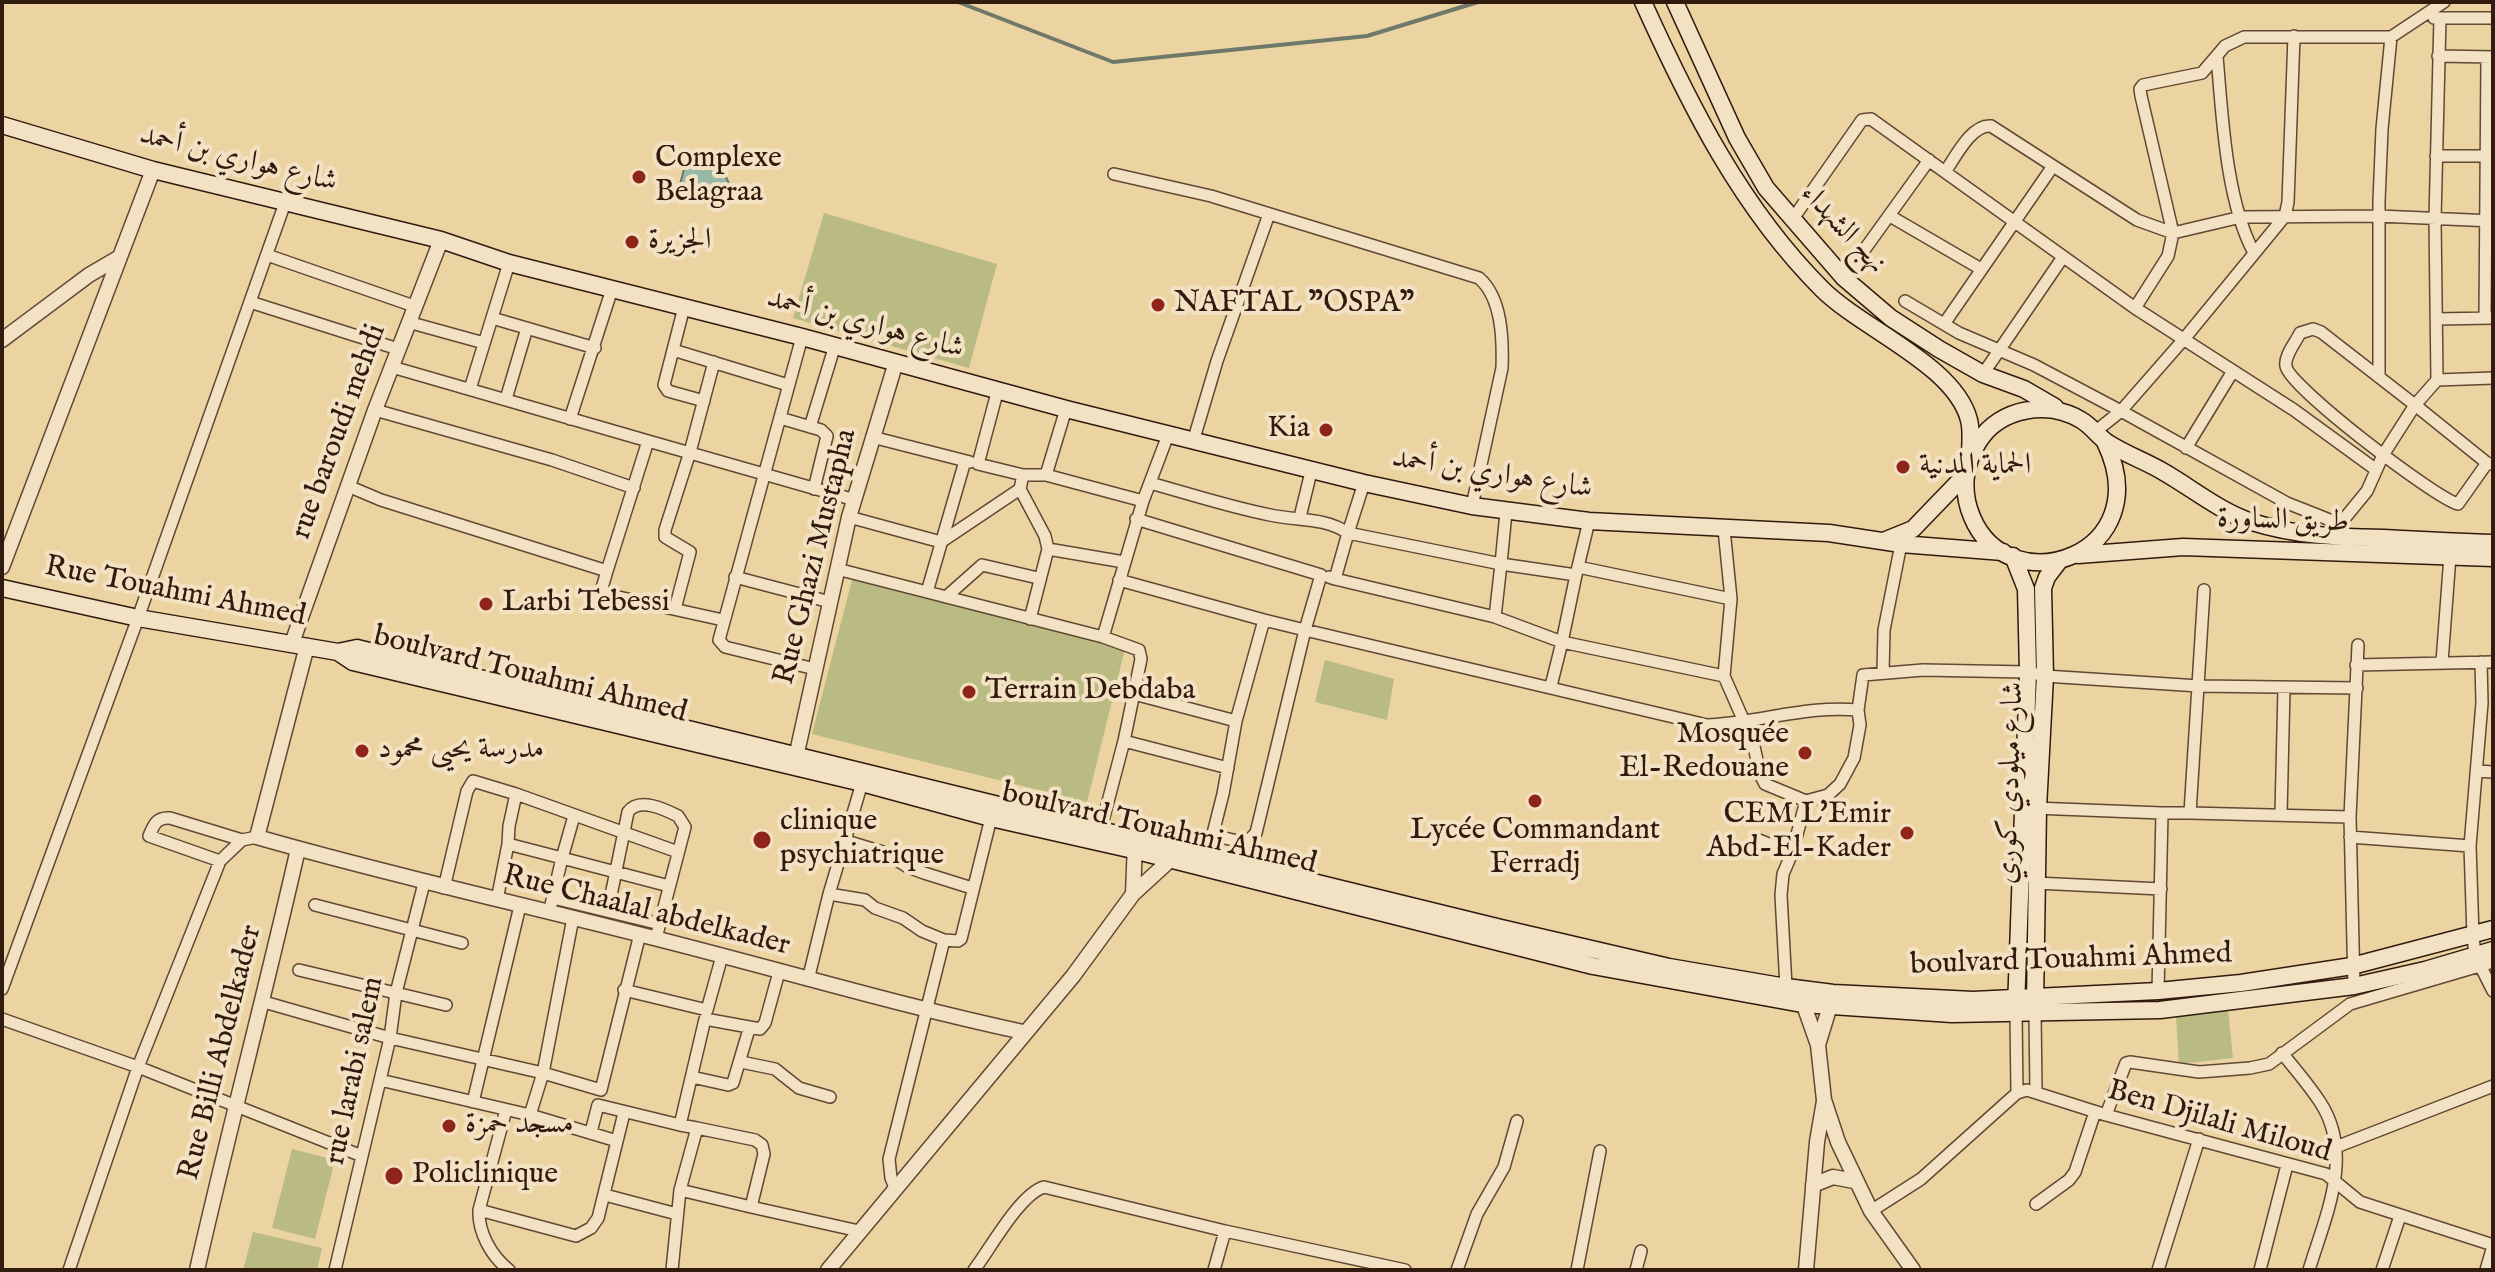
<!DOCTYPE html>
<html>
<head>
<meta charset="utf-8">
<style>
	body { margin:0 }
	#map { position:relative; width:2495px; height:1272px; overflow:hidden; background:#ebd3a2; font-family:"IM FELL English",serif }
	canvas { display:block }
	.frame { position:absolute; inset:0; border:4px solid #311a0e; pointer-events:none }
</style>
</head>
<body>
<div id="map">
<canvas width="2495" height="1272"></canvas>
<div class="frame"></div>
</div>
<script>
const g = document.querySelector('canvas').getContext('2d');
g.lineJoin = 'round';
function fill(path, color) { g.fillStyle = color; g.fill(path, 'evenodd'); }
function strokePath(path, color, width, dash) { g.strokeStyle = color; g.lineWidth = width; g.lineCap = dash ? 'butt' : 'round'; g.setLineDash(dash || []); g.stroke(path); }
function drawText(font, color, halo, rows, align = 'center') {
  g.font = font + ' "IM FELL English",Amiri,serif'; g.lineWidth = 8; g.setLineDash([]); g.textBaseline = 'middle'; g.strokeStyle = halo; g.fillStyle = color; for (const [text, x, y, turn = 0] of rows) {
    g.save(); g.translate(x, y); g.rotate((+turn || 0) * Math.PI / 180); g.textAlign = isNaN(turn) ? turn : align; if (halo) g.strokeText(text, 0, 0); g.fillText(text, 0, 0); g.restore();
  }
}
const green = new Path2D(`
	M824,213L997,264L969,368L793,318Z
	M853,576L1125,649L1087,802L812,734Z
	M1325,660L1394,679L1387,720L1315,702Z
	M2228,1009L2233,1058L2179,1064L2176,1016Z
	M292,1149L335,1160L315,1239L272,1228Z
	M253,1232L322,1248L317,1270H243Z`);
const water = new Path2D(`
	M689,151L721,160L717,174L726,177L730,186L727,199L717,206L677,195Z`);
const stream = new Path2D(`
	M958,2L1113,62L1367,36L1478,2`);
const minor = new Path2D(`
	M2434,18H2493
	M2440,18L2435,219L2437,380L2415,405L2487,463L2492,464
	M2217,56C2222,115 2226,201 2254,253
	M2438,56L2493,57
	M2436,156H2492
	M1945,172C1955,158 1971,124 1991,126L2137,220L2173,233L2241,217L2379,216L2493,221
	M1114,174L1211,196L1479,278C1502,298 1503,339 1502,368L1472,506
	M1890,216L1981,269
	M1792,220L1862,120L1871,119L2135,308L2294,410L2375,469
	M267,255L414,306
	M1844,278L1929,160
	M1905,301L1959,333L2034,365L2121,411L2287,503L2340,524
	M250,302L398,349
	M684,307L664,385L668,391L704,401
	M2135,308L2168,256L2173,233L2141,96L2140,89L2143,85L2202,73L2225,46L2244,37H2391
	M492,318L595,348
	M2485,318L2487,57
	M2436,319L2493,318
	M408,322L484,343
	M1944,324L2053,166
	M802,337L719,640L725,647L815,669
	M673,350L788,385
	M1983,374L2063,257
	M2379,377V201L2382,129L2391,37L2444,2
	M2437,380L2493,378
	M470,389L509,263
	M998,389L978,464L1023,475H1046L1066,409
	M506,399L527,328
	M375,410L552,460L634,488
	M780,418L821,430L827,436L814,489
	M570,419L612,289
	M810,427L835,345
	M2096,431L2121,411L2184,339L2285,216L2288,202L2294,36
	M872,437L970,462
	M648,441L855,500
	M1193,442L1217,361L1269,214
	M2186,448L2233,371
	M1046,475L1143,501L1103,637L1139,650L1141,659L1124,741L1101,828
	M1150,483C1190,494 1230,507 1270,515C1298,521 1324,517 1348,533L1335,579L1329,577
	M1364,483L1348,533L1501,564L1506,512
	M348,486L381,500L607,571L648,441L392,367
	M1020,489L1045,536L1048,549L1030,619
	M1143,501L1168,435
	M849,517L941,542L1020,489L1023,475
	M1300,517L1312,468
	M1136,519L1321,575L1305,630L1707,725C1757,723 1808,705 1858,710L1860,725L1854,758L1840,784L1828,795L1806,801L1765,784L1760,774L1753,742L1724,676L1731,599L1724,529
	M2333,537L2340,524L2367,491L2383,455L2415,405L2321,332L2313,329L2300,333C2296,342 2284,356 2286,366C2288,386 2435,498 2458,504L2487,463
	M1048,549L1124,562
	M1578,567L1731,599
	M837,569L1103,637
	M607,571L602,588L605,594L723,620
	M735,577L830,602
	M1335,579L1495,617L1501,564L1576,575L1589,521
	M1119,580L1264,620
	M927,592L965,461
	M946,597L982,565L1038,578
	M675,609L690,552L665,537V530L690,452L714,362
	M1495,617L1562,642L1576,575
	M2442,662L2450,556
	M2481,662L2482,703L2470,846L2473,936L2475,955L2493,991
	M2356,665L2493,662
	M1883,672L1884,630L1902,539
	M1551,686L1562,642L1724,676
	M1134,694L1236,721L1223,794L1207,857
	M1858,710L1863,675L1923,670L2028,672L2045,676L2199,686L2357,688
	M1124,741L1228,768
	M2477,771L2493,772
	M516,794L509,826L508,844L562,858L574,816
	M2034,808L2162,813L2158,991
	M2162,813H2190L2204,590
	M2190,813L2350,817
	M2281,814L2284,688
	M1212,835L1246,843L1256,833L1305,630L1264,620L1236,721
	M2350,837L2470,846
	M242,840L170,818C157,817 154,824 149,836L220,861L242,840L257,837
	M1759,840L1792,853
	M846,841L886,853L908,867L924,873L972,888
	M2036,883L2161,889
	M444,888L467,791L473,781L516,794L678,852
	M829,894L865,900L875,908L903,918L922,931L944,940L958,941L961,939L991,818
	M553,898L660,924
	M497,900L508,844
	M315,905L462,943
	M608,910L628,812C639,797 664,809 678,816L685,827L656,938
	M549,913L562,858L669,886
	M573,918L543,1073L530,1115L617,1141
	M299,970L446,1005
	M808,980L829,894L862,783
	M2354,986L2350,817L2358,645
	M1786,987L1781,895L1783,874L1792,853L1806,801
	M2,989L138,618L286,200
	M624,990L707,1010L722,956
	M264,1002L390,1038L543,1073L601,1090L640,934
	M2035,1013L2036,1091
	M2016,1014L2017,1093
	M2,1019L138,1067L362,1156
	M2282,1053C2295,1069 2309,1085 2320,1102C2355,1155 2325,1217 2309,1270
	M741,1062L775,1069L799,1088L830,1097
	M692,1077L728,1085L733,1083L749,1029
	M380,1080L530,1115
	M473,1102L520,906
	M506,1110L479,1210L576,1236L591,1228L598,1218L624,1113
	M2106,1115L2126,1063L2130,1062L2199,1072L2250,1068L2269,1064L2350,1004L2493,962
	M591,1132L598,1105L680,1125L705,1019L760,1029L765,1023L779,972
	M2336,1147L2493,1086
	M895,1188L891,1178L889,1159L944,940
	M680,1190L751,1207L764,1154L762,1145L755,1140L697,1128
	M605,1195L677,1214
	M2036,1204L2069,1180L2075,1172L2095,1112
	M751,1207L859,1231
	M479,1210C478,1232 491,1256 509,1270
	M1871,1211L1921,1179L2017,1093L2027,1090L2106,1115L2326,1174L2360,1202L2493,1245
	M69,1270L138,1067L220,861
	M335,1270L390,1038L396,993L424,883
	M672,1270L680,1190L697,1128L680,1125
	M974,1270C990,1249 1020,1194 1044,1187L1225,1231
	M1214,1270L1225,1231L1405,1270
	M1457,1270L1477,1214L1504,1167L1517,1121
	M1577,1270L1600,1151
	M1636,1270L1641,1251
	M2158,1270L2199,1139
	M2260,1270L2287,1165
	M2382,1270L2400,1216
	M2486,1270L2493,1246`);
const tertiary = new Path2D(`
	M2,340L89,275L118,258
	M2,567L153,170
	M292,643L375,410L441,240
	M307,646L257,837C382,873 508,901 634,933C764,965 892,1004 1023,1032
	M794,766L849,517L896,362
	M1133,894L1135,843
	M1801,997L1818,1045L1824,1100L1838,1142L1871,1211L1913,1270
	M1818,1045L1833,996
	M1813,1185L1833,1177L1854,1181
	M197,1270C229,1129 266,990 298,849
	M828,1270L1073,976L1133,894L1169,861L1172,851
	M1806,1270L1817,1142L1824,1101`);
const secondary = new Path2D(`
	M1643,2C1690,106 1741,208 1822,289C1862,329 1955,365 1969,420C1972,431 1970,445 1970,456
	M1675,2L1737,138L1766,188L1844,278L1891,318L1939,349L1983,374L2024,389L2055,407
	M2,125L153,170L441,240L509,263L802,337L1066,409L1364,483L1472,506L1589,521L1829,533L1901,544L2003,552
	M2105,442C2160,555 2009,606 1972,517C1961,491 1964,464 1979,441C2000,408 2048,400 2081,420C2092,426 2098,437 2108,443C2125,454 2145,461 2162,471C2192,488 2219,511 2252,522C2296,536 2338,537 2384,538C2420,540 2457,542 2493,543
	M1886,540L1913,529L1966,474
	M2078,555L2183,547L2493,558
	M2013,556L2026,589L2028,672L2016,1008
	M2,588L138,618L338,652L357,648L1501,928L1669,967L1786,987L1833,993L1973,1000L2158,991L2241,983L2352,966L2493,929
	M338,652L353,662L862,783L991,818L1133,850L1593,966L1802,1004L1952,1014L2160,1010L2354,986L2425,970L2493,950
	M2035,1004L2038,808L2045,676L2043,588L2047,577L2060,560`);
const markers = [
	[639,177,8,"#8f2418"],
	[632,242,8,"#8f2418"],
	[1158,305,8,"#8f2418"],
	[1326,430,8,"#8f2418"],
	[1903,467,8,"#8f2418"],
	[486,604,8,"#8f2418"],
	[969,692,8,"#8f2418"],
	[362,751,8,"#8f2418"],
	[1805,753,8,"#8f2418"],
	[1535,801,8,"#8f2418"],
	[1907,833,8,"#8f2418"],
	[762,840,10,"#8f2418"],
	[449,1126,8,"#8f2418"],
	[394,1176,10,"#8f2418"]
];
const streetNames = [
	["شارع هواري بن أحمد",238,160,14],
	["نهج الشهداء",1842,230,47],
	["شارع هواري بن أحمد",865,325,15],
	["rue baroudi mehdi",340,432,-70],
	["شارع هواري بن أحمد",1492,475,9],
	["طريق الساورة",2283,522,2],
	["Rue Ghazi Mustapha",817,557,-76],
	["Rue Touahmi Ahmed",175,593,11],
	["boulvard Touahmi Ahmed",530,676,14],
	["شارع ميلودي كوري",2012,783,-88],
	["boulvard Touahmi Ahmed",1159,830,13],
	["Rue Chaalal abdelkader",646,912,14],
	["boulvard Touahmi Ahmed",2071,961,-2],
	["Rue Billi Abdelkader",222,1053,-76],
	["rue larabi salem",356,1071,-78],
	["Ben Djilali Miloud",2219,1123,16]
];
const poiNames = [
	["Complexe",655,160],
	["Belagraa",655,194],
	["الجزيرة",648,242],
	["NAFTAL \"OSPA\"",1174,305],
	["Kia",1310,430,"right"],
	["الحماية المدنية",1919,467],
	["Larbi Tebessi",502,604],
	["Terrain Debdaba",985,692],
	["Mosquée",1789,736,"right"],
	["El-Redouane",1789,770,"right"],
	["مدرسة يحيى محمود",378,751],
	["CEM L'Emir",1891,816,"right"],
	["Abd-El-Kader",1891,850,"right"],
	["clinique",780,823],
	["psychiatrique",780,857],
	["Lycée Commandant",1535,832,"center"],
	["Ferradj",1535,866,"center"],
	["مسجد حمزة",465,1126],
	["Policlinique",412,1176]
];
fill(green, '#babb83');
fill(water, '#98b8a7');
strokePath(water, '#6f796a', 2);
strokePath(stream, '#6f796a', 4);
strokePath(minor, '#604833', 14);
strokePath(tertiary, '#604833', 17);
strokePath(secondary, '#311a0e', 19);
strokePath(minor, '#f2e2c3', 11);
strokePath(tertiary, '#f2e2c3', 14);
strokePath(secondary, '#f2e2c3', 16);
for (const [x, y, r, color] of markers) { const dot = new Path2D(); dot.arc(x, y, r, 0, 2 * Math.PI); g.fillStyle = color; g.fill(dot); strokePath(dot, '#f2e2c3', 3); }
drawText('30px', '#311a0e', '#f2e2c3', streetNames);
drawText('30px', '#311a0e', '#f2e2c3', poiNames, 'left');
</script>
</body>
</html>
